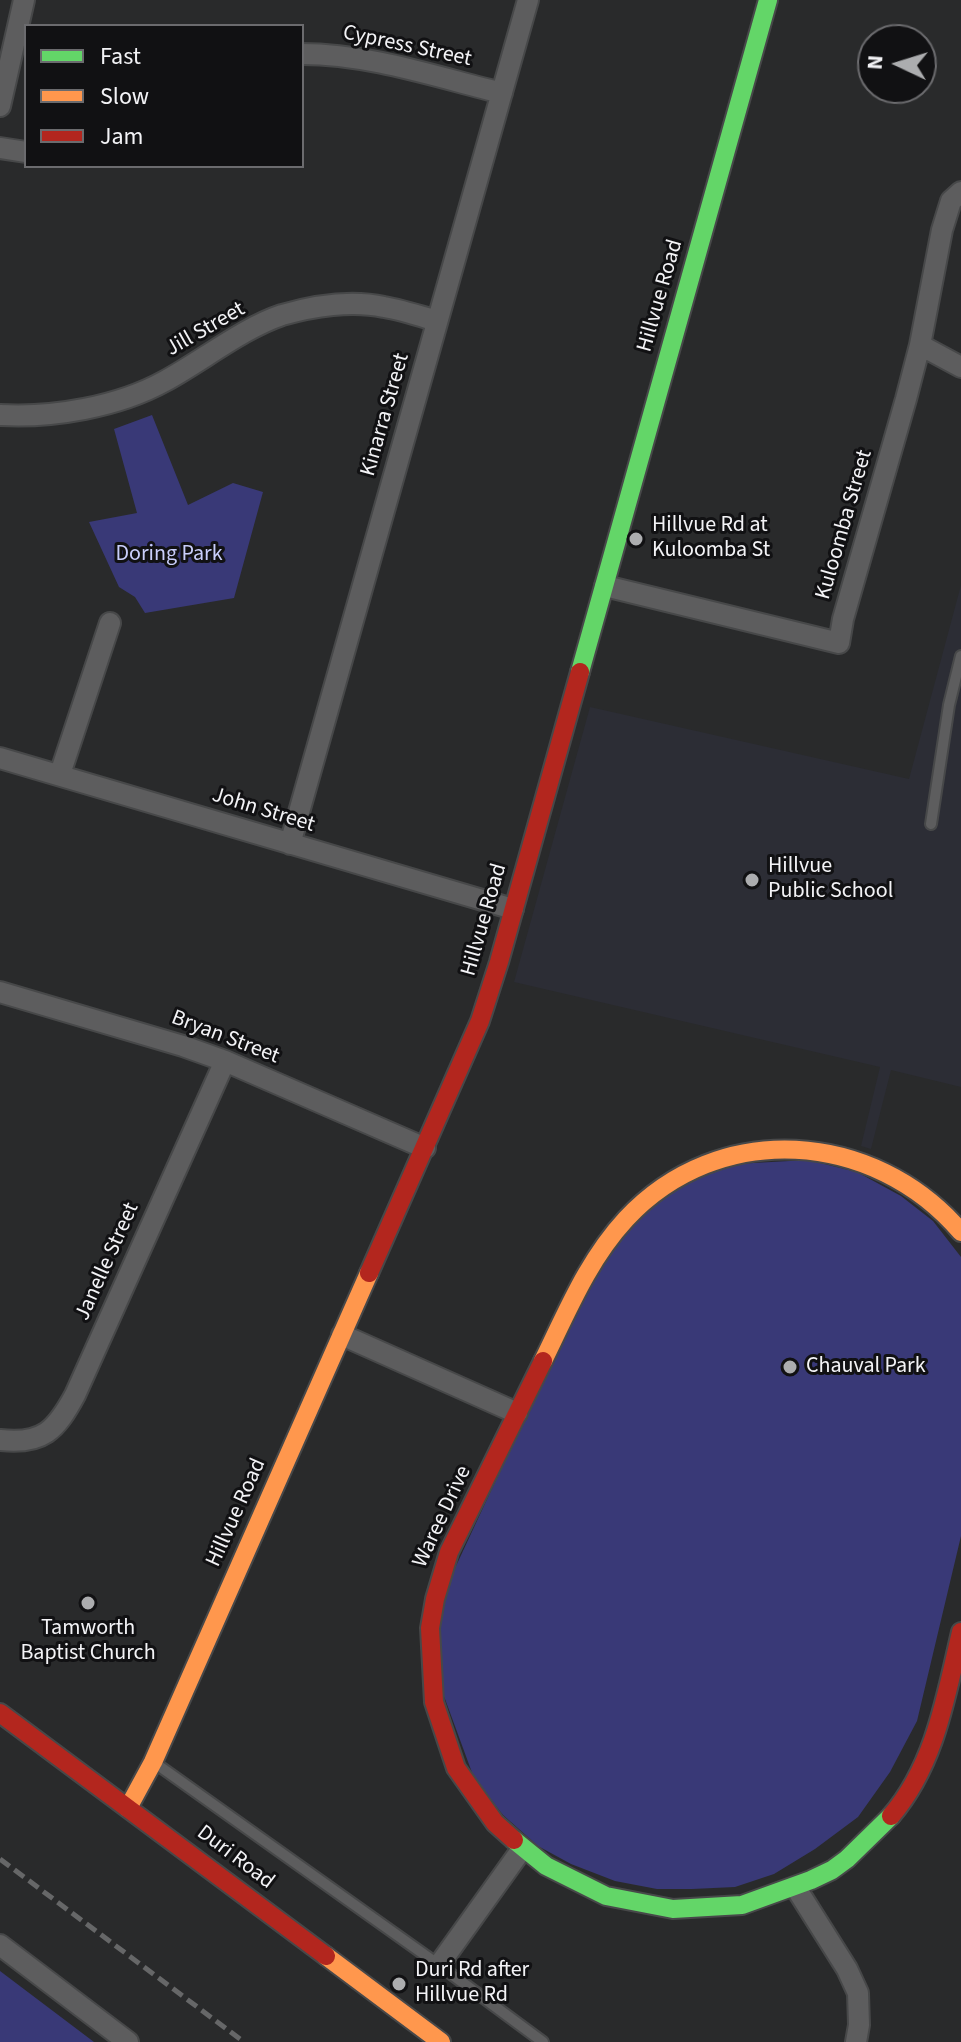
<!DOCTYPE html>
<html>
<head>
<meta charset="utf-8">
<style>
	body { margin:0 }
	#map { position:relative; width:961px; height:2042px; overflow:hidden; background:#292a2b; font-family:"Source Sans 3",sans-serif }
	canvas { display:block }
	.legend { position:absolute; left:24px; top:24px; width:280px; height:144px; box-sizing:border-box; background:#111113; border:2px solid #6b6b6e; margin:0; padding:10px 14px; list-style:none; font-size:24px; color:#f3f3f6 }
	.legend li { display:flex; align-items:center; gap:16px; height:40px }
	.legend b { width:40px; border:2px solid #6b6b6e }
	.north { position:absolute; left:857px; top:24px; width:80px; height:80px; box-sizing:border-box; background:#111113; border:2px solid #6b6b6e; border-radius:50%; rotate:274deg; font-size:22px; font-weight:700; line-height:32px; text-align:center; color:#f3f3f6 }
	.north::after { content:''; display:block; margin:auto; width:28px; height:36px; background:#acadaf; clip-path:polygon(50% 0,100% 100%,50% 72%,0 100%) }
</style>
</head>
<body>
<div id="map">
<canvas width="961" height="2042"></canvas>
<ul class="legend">
<li><b style="height:10px;background:#63d668"></b>Fast</li>
<li><b style="height:10px;background:#ff974d"></b>Slow</li>
<li><b style="height:10px;background:#b3261e"></b>Jam</li>
</ul>
<div class="north">N</div>
</div>
<script>
const g = document.querySelector('canvas').getContext('2d');
g.lineJoin = 'round';
function fill(path, color) { g.fillStyle = color; g.fill(path, 'evenodd'); }
function strokePath(path, color, width, dash) { g.strokeStyle = color; g.lineWidth = width; g.lineCap = dash ? 'butt' : 'round'; g.setLineDash(dash || []); g.stroke(path); }
function drawText(font, color, halo, rows, align = 'center') {
  g.font = font + ' "Source Sans 3",sans-serif'; g.lineWidth = 6; g.setLineDash([]); g.textBaseline = 'middle'; g.strokeStyle = halo; g.fillStyle = color; for (const [text, x, y, turn = 0] of rows) {
    g.save(); g.translate(x, y); g.rotate((+turn || 0) * Math.PI / 180); g.textAlign = isNaN(turn) ? turn : align; if (halo) g.strokeText(text, 0, 0); g.fillText(text, 0, 0); g.restore();
  }
}
const built = new Path2D(`
	M961,585V1087L891,1070L871,1149L861,1146L880,1067L514,982L590,707L909,779Z`);
const green = new Path2D(`
	M152,415L188,505L233,483L263,492L234,598L145,613L135,597L119,587L89,522L137,513L114,429Z
	M808,1160L857,1172L901,1196L933,1221L961,1257V1536L917,1721L890,1772L858,1817L815,1849L774,1874L735,1887L692,1889H657L615,1881L571,1864L538,1846L503,1815L474,1778L434,1669L436,1609L602,1252L667,1190L735,1164Z
	M0,1971L94,2042H0Z`);
const lane = new Path2D(`
	M931,824L949,705L961,656
	M155,1763L439,1965L543,2042`);
const street = new Path2D(`
	M302,54C370,54 436,77 502,93
	M0,106L24,0
	M0,148L26,152
	M920,345L961,367
	M0,415C53,418 118,407 165,381C202,361 243,328 282,315C313,306 352,300 384,307C402,310 420,316 437,321
	M605,586L839,643L843,619L906,399L920,345L942,230L951,201L961,192
	M0,758L513,909
	M60,774L110,623
	M290,844L528,0
	M0,992L183,1046L225,1061L425,1148
	M342,1335L517,1413
	M0,1440C43,1445 56,1430 75,1395L225,1061
	M796,1888L847,1969L858,1993L859,2025L856,2042
	M0,1945L128,2042
	M439,1965L522,1849`);
const fast = new Path2D(`
	M580,672L768,0
	M514,1840L546,1866L606,1896L673,1909L742,1905L811,1880L832,1870L847,1859L891,1816`);
const slow = new Path2D(`
	M543,1361C567,1312 588,1260 626,1219C719,1119 874,1130 961,1232
	M128,1808L153,1762L369,1273
	M326,1956L441,2042`);
const jam = new Path2D(`
	M369,1273L480,1021L499,962L580,672
	M0,1713L326,1956
	M891,1816C935,1765 946,1696 961,1632
	M514,1840L495,1823L456,1768L434,1702L430,1628L435,1599L449,1552L543,1361`);
const rail = new Path2D(`
	M0,1859L244,2042`);
const markers = [
	[636,539,8,"#acadaf"],
	[752,880,8,"#acadaf"],
	[790,1367,8,"#acadaf"],
	[88,1603,8,"#acadaf"],
	[399,1984,8,"#acadaf"]
];
const streetNames = [
	["Cypress Street",407,47,12],
	["Hillvue Road",661,296,-74],
	["Jill Street",206,330,-30],
	["Kinarra Street",386,415,-74],
	["Kuloomba Street",845,525,-74],
	["John Street",263,811,17],
	["Hillvue Road",485,920,-74],
	["Bryan Street",225,1038,21],
	["Janelle Street",108,1262,-66],
	["Hillvue Road",237,1513,-66],
	["Waree Drive",443,1517,-65],
	["Duri Road",235,1858,37]
];
const poiNames = [
	["Hillvue Rd at",652,526],
	["Kuloomba St",652,551],
	["Hillvue",768,867],
	["Public School",768,892],
	["Chauval Park",806,1367],
	["Tamworth",88,1629,"center"],
	["Baptist Church",88,1654,"center"],
	["Duri Rd after",415,1971],
	["Hillvue Rd",415,1996]
];
const parkNames = [
	["Doring Park",169,555]
];
fill(built, '#2c2d35');
fill(green, '#393977');
strokePath(lane, '#474849', 14);
strokePath(street, '#474849', 24);
strokePath(fast, '#474849', 22);
strokePath(slow, '#474849', 22);
strokePath(jam, '#474849', 22);
strokePath(lane, '#5d5d5e', 10);
strokePath(street, '#5d5d5e', 20);
strokePath(fast, '#63d668', 18);
strokePath(slow, '#ff974d', 18);
strokePath(jam, '#b3261e', 18);
strokePath(rail, '#666768', 5, [12, 6]);
for (const [x, y, r, color] of markers) { const dot = new Path2D(); dot.arc(x, y, r, 0, 2 * Math.PI); g.fillStyle = color; g.fill(dot); strokePath(dot, '#111113', 3); }
drawText('22px', '#f3f3f6', '#111113', streetNames);
drawText('22px', '#f3f3f6', '#111113', poiNames, 'left');
drawText('22px', '#c9cefb', '#111113', parkNames);
</script>
</body>
</html>
